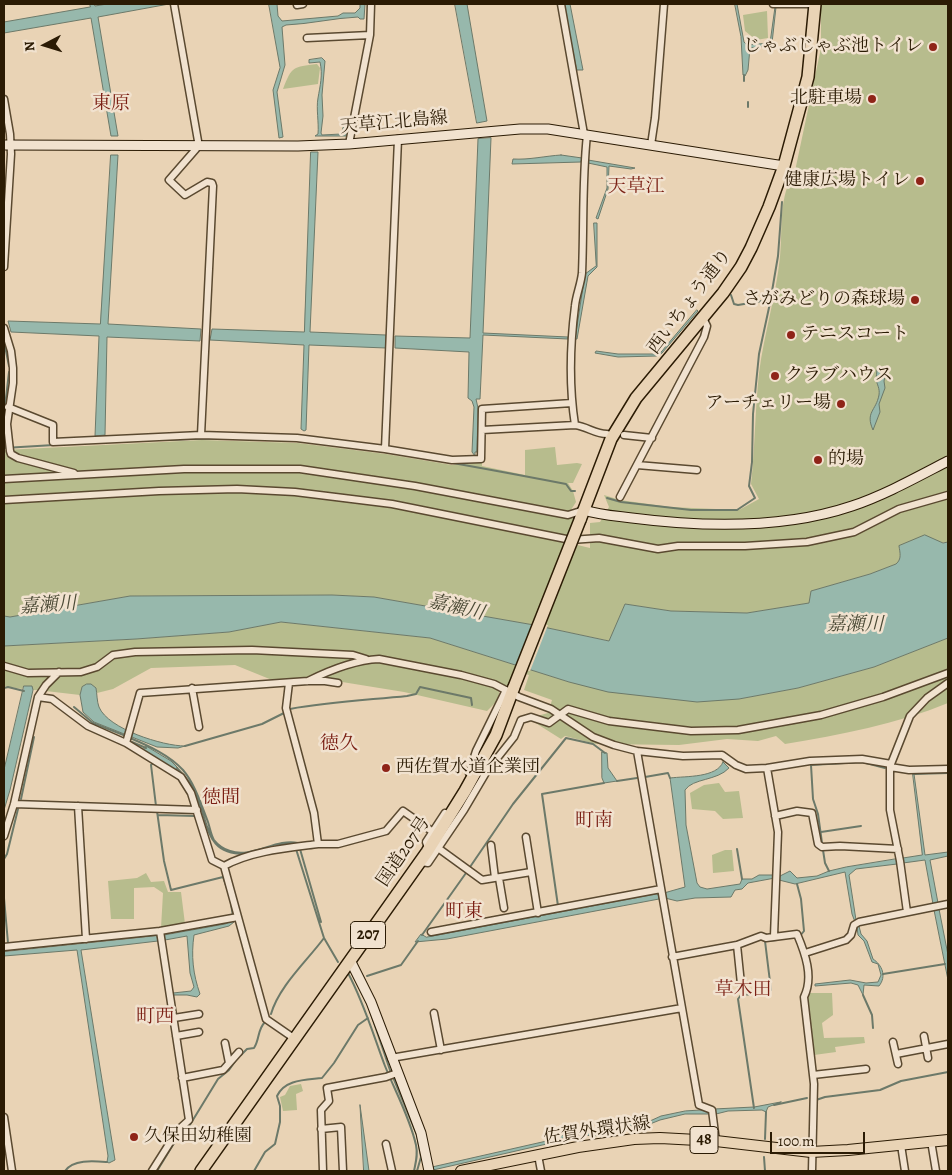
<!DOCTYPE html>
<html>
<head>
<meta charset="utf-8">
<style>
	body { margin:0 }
	#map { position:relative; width:952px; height:1175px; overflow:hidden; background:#e9d3b5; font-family:Alegreya,serif }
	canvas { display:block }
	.frame { position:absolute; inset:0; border:5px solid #2b1b04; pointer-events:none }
	.north { position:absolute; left:20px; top:20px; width:50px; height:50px; -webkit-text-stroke:4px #f1e2cf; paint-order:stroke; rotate:265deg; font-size:14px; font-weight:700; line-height:20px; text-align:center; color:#2b1b04 }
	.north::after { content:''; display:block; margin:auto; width:18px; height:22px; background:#2b1b04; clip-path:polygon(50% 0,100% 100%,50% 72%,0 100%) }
	.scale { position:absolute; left:770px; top:1132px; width:95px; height:22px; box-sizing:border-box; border:2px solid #2b1b04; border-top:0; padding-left:6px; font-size:15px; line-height:18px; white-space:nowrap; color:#2b1b04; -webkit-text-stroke:4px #f1e2cf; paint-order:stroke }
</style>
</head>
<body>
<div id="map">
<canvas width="952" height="1175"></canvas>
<div class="frame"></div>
<div class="north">N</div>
<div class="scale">100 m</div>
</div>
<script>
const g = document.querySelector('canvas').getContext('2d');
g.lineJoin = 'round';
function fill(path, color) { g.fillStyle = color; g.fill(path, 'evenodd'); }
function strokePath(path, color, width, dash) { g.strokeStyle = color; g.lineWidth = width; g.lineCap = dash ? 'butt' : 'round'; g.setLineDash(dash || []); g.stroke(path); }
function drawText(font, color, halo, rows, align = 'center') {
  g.font = font + ' Alegreya,"Noto Serif JP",serif'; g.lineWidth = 5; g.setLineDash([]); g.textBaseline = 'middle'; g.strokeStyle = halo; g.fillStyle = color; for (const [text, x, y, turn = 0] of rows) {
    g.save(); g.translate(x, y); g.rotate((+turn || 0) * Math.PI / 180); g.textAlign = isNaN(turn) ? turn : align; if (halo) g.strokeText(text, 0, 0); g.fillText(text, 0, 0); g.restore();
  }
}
const green = new Path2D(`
	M820,4H948V542L899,546C900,553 902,559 896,564L870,574L811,591L809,603L747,613L671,611L625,604L610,641L534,625L374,597L332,595L130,596L10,617L4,616V450L202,440L298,443L386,454L452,465L482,462V466L525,475V450L555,447L557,465L577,463L582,464L573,483H568L573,491L576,502L569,513L574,520L565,542L590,548V523L600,522L609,507L604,495L620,500L670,507L739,510L759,499L751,484C755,447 755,410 759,373C764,334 776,296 780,257C783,227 778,197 795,171L821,48V7Z
	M767,11L768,38L756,40L745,31L743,15Z
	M317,64L320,68L318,84L283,89C292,66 293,67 317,64Z
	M281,622L430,638L569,682L739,699L798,688L874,667L948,638V703C897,724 840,735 785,744L776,736L758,741L727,739L679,745L596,744L565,736L561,739L534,722L537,716L548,713L552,700L524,690L529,675L516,671L509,687H500L498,700L487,711L404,692L336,681L272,680L235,665L151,668L113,689L97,693L96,688L82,687L80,695L37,690H33L31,686H24L22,689L4,686V646L136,639L229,632Z
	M719,783L725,792L739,791L743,818L723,819L715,811L692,809L690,793L704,785Z
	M725,850H732L734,871L713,873L712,855Z
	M146,873L151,882L164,881L168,892H181L185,924L161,928L163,893L154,887L134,888V919H111L108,881L137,878Z
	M808,993H832L833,1015L822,1023L824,1038L864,1037L865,1043L835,1047L836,1052L814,1055L806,996Z
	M301,1084L303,1091L296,1094L297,1110L283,1111L280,1097L285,1095L290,1086Z`);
const water = new Path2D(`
	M90,4H94L95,6L107,4H169L98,17L118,136H111L91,18L4,33V22L90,7Z
	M269,4H277L278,16L282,21L338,16L343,13H355L360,8V4H365L364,19H360L358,17C334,18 310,24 286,25L282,27L285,65L277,92L283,137L279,138L273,90L280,68Z
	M455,4H467L487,121L477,123Z
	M564,4H570L583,70H577Z
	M735,4H737L744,42L747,45L770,43L775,7H776L772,43L768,46L750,48L748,70L745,76L743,75L741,37Z
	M322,58L325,61L322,95L323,116L321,133L322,135L341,134L344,125L348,124L346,136H315L318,134C319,122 316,109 318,98C320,86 323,75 320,62L309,63V60Z
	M491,138L483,333L568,337V339L483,335L480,399H476L478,408L477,452H475V456L472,452L474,407L472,401L468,398L469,352L395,348V336L470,338L478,139Z
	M311,152H318L310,332L386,335V348L309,345L306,430L304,431L301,429L304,345L210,340L212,329L304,332Z
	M111,155H118L108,324L201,329L200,341L107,337L105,435L95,436L99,336L11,332L8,321L100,324Z
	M561,155L582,158L581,162L512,164L513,159C529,160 545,156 561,155Z
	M588,160L635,168L631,169L609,166L608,189L598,219L596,218L607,188V167L588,163Z
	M594,223H597V267L588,276L577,339H575L585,274L596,266Z
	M697,310L698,311L662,353L657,356L618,357L595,353L596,351L618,354H659Z
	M883,367L887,369L884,381L885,388L879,404L880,412L873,430C865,412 876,411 879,395C880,388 877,385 876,379C876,376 877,373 877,370Z
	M925,535L943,543L948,542V638L874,667L798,688L739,699L697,702L608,692L569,682L430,638L281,622L229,632L136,639L4,646V616L10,617L130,596L332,595L374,597L534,625L609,641L625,604L671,611L747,613L809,603L811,591L870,574L896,564C902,559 900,553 899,546Z
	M87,684H91L96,688C97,694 97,702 99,707C108,729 163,746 185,746L178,748L157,747L94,722L83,712L80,695L82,687Z
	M24,686H32L33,690L10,790L4,810V770Z
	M146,746L171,761L178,768L175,771L143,751Z
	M602,752L607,753L608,768L617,781L604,783L602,778Z
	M723,762L729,768C717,781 693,778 685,790L686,825L697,883L700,887L707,889L740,884L742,879H752L759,875H775V878L748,883L742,889L735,890L731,897L695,898L677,901L665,898L664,893L685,887L670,778C686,776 717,778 723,762Z
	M913,774H914L925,855L948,852V856L930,860L938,903L933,904L925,860L903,863V858L922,855Z
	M897,859V864L856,869L849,875L856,920L855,922L852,914L845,872L795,884L779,880L780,876L790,871L797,878L817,876L829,871L846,867Z
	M658,894L659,899L447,939L415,942L421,934L426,937Z
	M939,909L948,955V980L934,910Z
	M232,921L234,922L229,926L194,935C191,956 193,974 200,994L197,997L187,995H173V993L191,991L194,987L190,973L187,936L165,940L164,935L225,924Z
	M859,926L861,934L867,941L873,959C882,965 887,976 879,986L864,985L863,995L858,985L851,983L815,986V984L850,980L866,983L878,982L881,975L878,964L872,962L864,941L858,935L857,927Z
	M157,936L158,941L81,950L115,1160L109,1163L107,1162L108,1156L77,950L4,956V952Z
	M781,1102L768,1107L766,1112L762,1110L728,1111L716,1114L714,1109L754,1107Z
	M360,1105L369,1171H364Z
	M708,1110V1114H685L660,1120L650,1124L627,1126L610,1134L594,1136L573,1134L551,1143L433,1170L432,1167L551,1140L572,1131L597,1132L609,1130L628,1123L650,1121L661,1116L685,1111Z`);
const pier = new Path2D(`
	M535,623L548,625L530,671L517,667Z`);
const stream = new Path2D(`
	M744,75V81
	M748,102V107
	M731,295L734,304L738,305L762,301L770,303
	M5,346L9,366
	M4,415L9,372
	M4,429L6,447
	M168,440C211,438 255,437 297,441C388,450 477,467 566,484L571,491H575
	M4,448L54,445
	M607,498L621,502L691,510H737L755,498L749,486L752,462L753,414L759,354L770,303L778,256L782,202
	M4,688L8,687L24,691
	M74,707L93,723L126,736
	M290,709C328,702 368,700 407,696L416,694L420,687L471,698L472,705
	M130,738C149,746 169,755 183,770C195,784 201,804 208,822C210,828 211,835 214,840C218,845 224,849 230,851C252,859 276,838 298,843V845
	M132,742L146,748
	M185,746L262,724L284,713
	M154,762L151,765L156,806
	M177,768C184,775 191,784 195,793C210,822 203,855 246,854
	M914,774L948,773
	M645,777L668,773L670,778
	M617,781L637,778
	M21,799L34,737
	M157,811L164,861L171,890L223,877L229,894
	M158,815L195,816
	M821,832L861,826
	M822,843L818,814L813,799L811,765L862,762L885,768
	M275,847L290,843L295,844
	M296,849L324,938L338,962
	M300,849L321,922
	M737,849L742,879
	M823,850L825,863L829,871
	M4,859L7,854L18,809
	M470,867L513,804L566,738L593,744L605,753
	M797,884L801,899L804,931L800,936
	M4,898L8,943
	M231,904L233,916
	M558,906L542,794L604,783
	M422,935L466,873
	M348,973C364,1003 373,1034 385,1066C395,1091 410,1118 416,1145C418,1155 416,1161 414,1171
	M883,974L945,964
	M367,976L401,965L418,941
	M863,995L872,1015L873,1028
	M370,1011L391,1073
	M271,1014C279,986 307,961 324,938
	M241,1055L247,1049L254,1048C260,1039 257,1030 265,1022
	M393,1077L417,1135L421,1157L417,1171
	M816,1100L825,1097L880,1090L901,1081L948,1072
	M774,1105L807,1098
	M754,1108L738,999L741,995L767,993L771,990L765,941L777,940
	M765,1139L766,1112
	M764,1157L765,1171
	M65,1171C73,1159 94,1161 107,1162
	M157,1171L179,1135L188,1128L218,1079L229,1070L236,1060
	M254,1171L265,1152L275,1144L280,1122V1106L277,1096C285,1079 306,1080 322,1078L334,1063L358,1025L368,1018`);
const street = new Path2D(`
	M174,4L198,141L196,149L169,180L185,195L207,182L212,183L213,186L201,435
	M561,4L584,134
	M773,4H815
	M297,5L303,4
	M307,38L370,35
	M4,99L10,134L11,154L4,267
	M587,135C582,180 584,227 582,273C581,284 576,295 575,306C570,345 569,386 575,425C588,427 595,434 607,434
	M349,144L370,35L371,4
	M651,145L655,118L664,4
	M4,328L11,351L13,368V383L7,424L10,451L11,454L18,458L74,473
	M8,407L53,425V442L201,435L297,438L385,449L452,460L481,459L482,409L572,403
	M482,430L575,425
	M624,435L652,438
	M385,449L398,139
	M637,465L697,470
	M4,479L184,469H300L415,486L568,515L584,510
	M620,497L704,337L707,326L703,318
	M4,500L159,491L237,489L295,492L392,504L571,540L599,538L658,549L678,546H745L807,542L854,532L899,509L948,495
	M4,666L28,673L81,672L97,667L113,655L135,652L252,650L353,655L366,659
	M308,681C328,671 356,660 379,659L461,675L494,684L519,697L551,709L593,737L614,745L637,751L683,756L722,755L736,765L746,769L767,768L810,761L862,759L891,764L890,767L909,770L948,769
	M192,688L199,727
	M38,697L46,685L59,672
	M126,743L140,693L308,681H325L338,683
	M637,751L699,1105L712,1110L716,1141
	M891,764L910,716L927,698L948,683
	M890,767V810L900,861L907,912
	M767,768L778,832L774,936
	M469,773C473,765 473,759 476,751L506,690
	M14,804L197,810
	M78,806L86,939
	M775,816L797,811L812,813L818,844L822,847L840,846L898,849
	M4,836L14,804L38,697L52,699L88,726L126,743L181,777L191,793L212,860L224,866L266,1019L295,1039
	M526,837L538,913
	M318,844H338L386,831L403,811L433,832
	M491,845L495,878
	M428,848L426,842L445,813
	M438,848L482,880L531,872
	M420,862L428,863L464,810L487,771L514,737L521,720L531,717L549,723L568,709L609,721L691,731L738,730L821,715L883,697L948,673
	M224,866C251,851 287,848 318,844L314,813L286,708L289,683
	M499,878L504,908
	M160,931L238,917
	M431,932L661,889
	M737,945L741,984
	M4,947L160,931L189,1120L178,1130L152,1171
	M805,953L846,940L851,935L854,925L859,922L948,904
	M672,957L737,945L761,936L766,938L797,934C805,953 814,977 804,997L814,1084L812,1171
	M434,1013L441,1050
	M174,1018L199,1014
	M176,1036L199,1032
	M924,1036L928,1058
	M893,1042L898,1064
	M225,1043L229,1063
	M896,1054L948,1044
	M391,1058L682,1008
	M813,1075L866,1069
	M182,1078L223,1070L239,1052
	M4,1117L12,1171
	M321,1129L341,1127L343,1171
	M931,1141L936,1171
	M386,1144L392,1171
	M901,1145L905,1171
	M538,1155L541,1171
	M323,1171L321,1110L329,1101L327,1088L386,1077L397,1073`);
const secondary = new Path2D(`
	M4,145L298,146L349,144L520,129H548L784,166
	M584,510C599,515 616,516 632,518C702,527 784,529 852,506C885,495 917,477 948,461
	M350,960L371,1002L421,1133L429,1171`);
const primary = new Path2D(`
	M461,1171L578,1147L634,1139L660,1138L716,1141L811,1152L848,1150L948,1140`);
const highway = new Path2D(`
	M580,520L611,439L636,398L723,293L741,267L751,248L769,207L784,166L808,77L815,4
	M201,1171L427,852L465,791L496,735L514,687`);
const highwayBridge = new Path2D(`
	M514,687L580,520`);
const markers = [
	[933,47,5,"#8f2418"],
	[872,99,5,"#8f2418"],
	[920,181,5,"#8f2418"],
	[915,300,5,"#8f2418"],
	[791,335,5,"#8f2418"],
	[775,376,5,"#8f2418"],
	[841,404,5,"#8f2418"],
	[818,460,5,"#8f2418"],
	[386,768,5,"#8f2418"],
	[134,1137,5,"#8f2418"]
];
const shields = [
	[368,935,35],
	[704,1140,28]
];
const shieldNames = [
	["207",368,935],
	["48",704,1140]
];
const poiNames = [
	["じゃぶじゃぶ池トイレ",923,47],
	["北駐車場",862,99],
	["健康広場トイレ",910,181],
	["さがみどりの森球場",905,300],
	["テニスコート",801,335,"left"],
	["クラブハウス",785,376,"left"],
	["アーチェリー場",831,404],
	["的場",828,460,"left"],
	["西佐賀水道企業団",396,768,"left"],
	["久保田幼稚園",144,1137,"left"]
];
const streetNames = [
	["天草江北島線",394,123,-5],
	["西いちょう通り",690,302,-53],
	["国道207号",404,852,-56],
	["佐賀外環状線",597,1131,-8]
];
const neighbourhoodNames = [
	["東原",111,104],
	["天草江",636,187],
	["徳久",339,744],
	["徳間",221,798],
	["町南",594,821],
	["町東",464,912],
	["草木田",743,990],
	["町西",155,1017]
];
const waterNames = [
	["嘉瀬川",48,606,-4],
	["嘉瀬川",456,608,13],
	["嘉瀬川",855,625]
];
fill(green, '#b7bc8d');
fill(water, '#97b8ac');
strokePath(water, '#6c7969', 1);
fill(pier, '#e9d3b5');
strokePath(stream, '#6c7969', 2);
strokePath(street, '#5a4930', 9);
strokePath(secondary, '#2b1b04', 11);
strokePath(primary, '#2b1b04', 12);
strokePath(highway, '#2b1b04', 14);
strokePath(street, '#f1e2cf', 6);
strokePath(secondary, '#f1e2cf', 9);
strokePath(primary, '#e9d3b5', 10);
strokePath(highway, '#e9d3b5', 11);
strokePath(highwayBridge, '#2b1b04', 14, []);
strokePath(highwayBridge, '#e9d3b5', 11);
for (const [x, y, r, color] of markers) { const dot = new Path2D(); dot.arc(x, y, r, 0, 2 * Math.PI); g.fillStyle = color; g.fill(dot); strokePath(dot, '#f1e2cf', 2); }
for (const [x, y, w] of shields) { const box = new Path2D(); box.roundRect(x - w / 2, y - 13.5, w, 27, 4); g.fillStyle = '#f1e2cf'; g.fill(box); strokePath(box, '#2b1b04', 1); }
drawText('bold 16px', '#2b1b04', null, shieldNames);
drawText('18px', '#2b1b04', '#f1e2cf', poiNames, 'right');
drawText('18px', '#2b1b04', '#f1e2cf', streetNames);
drawText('19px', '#7a1f14', '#f1e2cf', neighbourhoodNames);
drawText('italic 19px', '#4b4a36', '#f1e2cf', waterNames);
</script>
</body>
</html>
